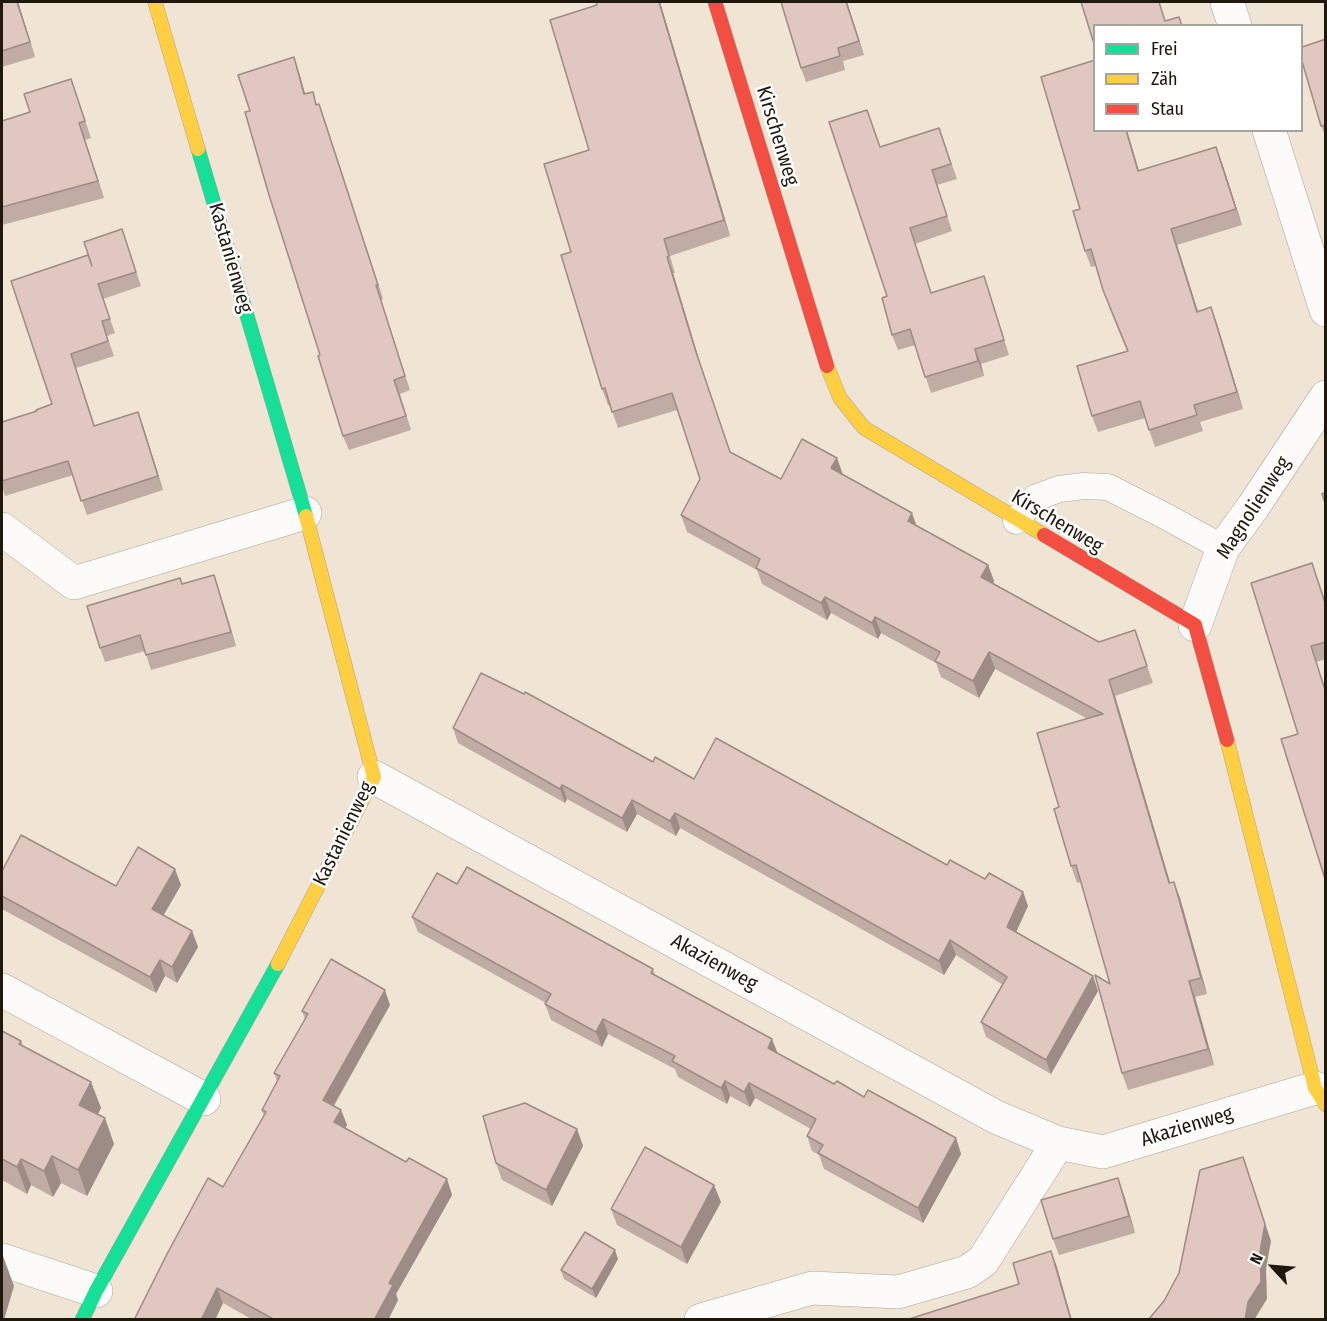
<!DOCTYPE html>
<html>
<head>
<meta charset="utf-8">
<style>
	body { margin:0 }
	#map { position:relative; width:1327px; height:1321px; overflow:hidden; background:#f0e5d5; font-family:"Fira Sans Condensed",sans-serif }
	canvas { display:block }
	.frame { position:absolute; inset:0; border:3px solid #1f180d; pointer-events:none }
	.legend { position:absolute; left:1093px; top:24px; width:210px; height:108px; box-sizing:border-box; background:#fff; border:2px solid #a5a39e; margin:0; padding:8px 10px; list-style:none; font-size:18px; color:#1f180d }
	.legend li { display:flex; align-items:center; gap:12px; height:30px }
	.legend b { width:30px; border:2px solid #a5a39e }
	.north { position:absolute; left:1243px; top:1237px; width:60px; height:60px; -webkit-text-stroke:4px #fff; paint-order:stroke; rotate:296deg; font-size:16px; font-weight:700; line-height:24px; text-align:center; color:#1f180d }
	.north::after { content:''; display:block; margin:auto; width:21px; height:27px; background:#1f180d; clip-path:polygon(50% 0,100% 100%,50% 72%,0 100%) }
</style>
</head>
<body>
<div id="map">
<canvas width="1327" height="1321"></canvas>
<div class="frame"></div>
<ul class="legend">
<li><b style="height:8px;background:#16e098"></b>Frei</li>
<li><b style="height:8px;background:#ffcf43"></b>Zäh</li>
<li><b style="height:8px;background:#f24e42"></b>Stau</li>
</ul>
<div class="north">N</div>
</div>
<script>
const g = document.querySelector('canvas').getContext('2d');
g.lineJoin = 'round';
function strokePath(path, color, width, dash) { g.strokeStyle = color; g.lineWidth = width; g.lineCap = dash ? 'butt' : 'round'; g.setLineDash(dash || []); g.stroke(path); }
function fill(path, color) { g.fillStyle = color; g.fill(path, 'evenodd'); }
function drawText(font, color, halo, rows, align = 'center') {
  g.font = font + ' "Fira Sans Condensed",sans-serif'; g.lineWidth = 5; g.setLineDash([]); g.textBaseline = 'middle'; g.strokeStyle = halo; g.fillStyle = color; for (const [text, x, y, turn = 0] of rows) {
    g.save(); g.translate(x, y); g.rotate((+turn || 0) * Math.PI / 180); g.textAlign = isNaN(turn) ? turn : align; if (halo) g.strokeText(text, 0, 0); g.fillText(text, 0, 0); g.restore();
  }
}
const lane = new Path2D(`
	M1016,521L1035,498L1059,489L1083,486L1108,487L1167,517L1223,548`);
const street = new Path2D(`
	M1227,2L1235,26
	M1269,130L1326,310
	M2,529L74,583L305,513
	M1195,625L1223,548L1253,507L1326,397
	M374,777L996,1117L1058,1143L1103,1152L1315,1088
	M2,990L204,1099
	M2,1260L96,1291
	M701,1320L812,1288L898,1292L967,1272L983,1261L1058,1143`);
const fast = new Path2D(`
	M198,149L306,516
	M82,1320L96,1291L278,964`);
const slow = new Path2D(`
	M155,2L198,149
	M827,366L840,398L864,428L1044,535
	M1227,740L1315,1088L1326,1105
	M278,964L374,777L306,516`);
const jam = new Path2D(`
	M715,2L827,366
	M1044,535L1195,625L1227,740`);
const wall = new Path2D(`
	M2,2H18L35,57L2,67Z
	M596,2H660L730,236L670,256L675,273H673L701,366L730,452L781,479L837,458L842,474L916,526L988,565L994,581L993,584L1099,642L1135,630L1153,683L1115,696L1170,883L1180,898L1207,994L1195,997L1214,1065L1128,1090L1122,1073L1110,984L1081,882L1077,883L1071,866L1059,807L1086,718L995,669L979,698L941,677L936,663L881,633L878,639L831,613L827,620L762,584L757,570L687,532L681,515L700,479L677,410L618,428L610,405H608L602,389L571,252L589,150L597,5Z
	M847,2L864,55L843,61L845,70L806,82L801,68Z
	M1326,39V137L1321,126Z
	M294,57L305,94L317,104L324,118L383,299L381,300L410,390L400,394L411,430L349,450L343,436L320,355Z
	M77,96L91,138L85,140L104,198L2,225V121Z
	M939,128L957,179L937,185L952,231L915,244L931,293L989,291L1009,355L981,364L984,376L931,393L915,345L898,350L892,335L887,296L880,147Z
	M1222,163L1242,225L1177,245L1198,311L1211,307L1217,324L1243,409L1200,422L1203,431L1155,447L1145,418L1098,432L1092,416L1127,351L1109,307L1096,266L1091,267L1085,251L1080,209L1139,171Z
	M122,229L141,286L103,299L115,333L107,336L114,356L76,368L95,426H143L163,490L87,515L73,475L5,496L2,485V422L37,411L52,404L88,255Z
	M1312,563L1326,603V659L1316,662L1326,691V882L1298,734Z
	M214,575L236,646L151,670L145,651L105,662L100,648L183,584Z
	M453,728L653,762L694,779L1023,892L1028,906L1016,932L1093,976L1098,991L1051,1074L986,1037L981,1022L1003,985L956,955L944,975L680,828L676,836L637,814L627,832L567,799L565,803L458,743Z
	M2,871L116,886L181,885L163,915L192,931L198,947L177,983L165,976L156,993L2,909Z
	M457,884L653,969L655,975L777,1053L834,1084L864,1097L956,1138L961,1154L923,1223L824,1169L819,1155L812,1151L807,1136L811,1129L755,1098L750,1107L730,1096L727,1104L678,1077L675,1069L608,1034L602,1047L551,1020L545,1004L546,1003L418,932L412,917Z
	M390,1005L334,1106L341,1110L347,1125L345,1128L406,1162L447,1179L452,1195L396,1294L398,1300L388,1320H253L223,1303L215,1320H134L223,1187L264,1116L262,1110L277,1081L274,1073L305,1019L302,1011Z
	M2,1031L21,1041L23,1046L91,1082L101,1108L98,1114L114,1144L87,1196L61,1183L53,1197L31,1185L27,1194L2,1180Z
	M577,1129L583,1146L552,1206L502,1180L496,1163Z
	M1124,1195L1135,1233L1059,1255L1053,1239Z
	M721,1202L687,1264L617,1225L611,1209Z
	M618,1259L596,1298L564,1279L561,1270Z`);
const shadedWall = new Path2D(`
	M17,2H18L35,57L30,42Z
	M659,2H660L730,236L724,220Z
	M846,2H847L864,55L859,41Z
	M294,57L299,72L309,108L304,94Z
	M319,104L324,118L383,299L378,285Z
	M79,123L85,140L104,198L98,181Z
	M1126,130H1127L1144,188L1138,171Z
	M1216,147L1222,163L1242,225L1236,209Z
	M1171,229L1177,245L1203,328L1197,312Z
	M667,257L673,273L701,366L695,349Z
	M1211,307L1217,324L1243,409L1237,392Z
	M975,349L981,364L984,376L978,361Z
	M138,412L143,426L163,490L158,476Z
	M837,458L843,475L831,468Z
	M912,513L918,530L908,521Z
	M988,565L994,581L987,594L981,577Z
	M214,575L219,590L236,646L231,632Z
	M825,597L831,613L827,620L821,603Z
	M875,617L881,633L878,639L872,623Z
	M989,652L995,669L979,698L973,681Z
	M1109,680L1115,696L1175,899L1169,883Z
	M562,785L567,799L565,803L560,789Z
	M632,800L637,814L627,832L622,818Z
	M675,813L680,828L676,836L670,821Z
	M175,869L181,885L158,925L152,909Z
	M1174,882L1180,898L1207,994L1201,978Z
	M1023,892L1028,906L1012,941L1007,927Z
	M192,931L198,947L177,983L172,967Z
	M950,940L956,955L944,975L939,961Z
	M160,960L165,976L156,993L150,977Z
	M1093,976L1098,991L1051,1074L1046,1060Z
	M1189,981L1195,997L1214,1065L1208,1049Z
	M385,990L390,1005L328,1115L323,1100Z
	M603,1019L608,1034L602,1047L596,1032Z
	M772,1039L778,1054L768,1048Z
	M725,1081L730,1096L727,1104L721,1088Z
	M91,1082L101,1108L89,1131L79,1105Z
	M749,1083L755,1098L750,1107L744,1092Z
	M341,1110L347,1125L340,1137L334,1122Z
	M105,1118L114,1144L87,1196L78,1170Z
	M577,1129L583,1146L552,1206L546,1190Z
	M956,1138L961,1154L923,1223L918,1208Z
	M52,1156L61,1183L53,1197L44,1171Z
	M1243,1157L1271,1241L1266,1269L1267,1299L1254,1320H1245L1248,1302Z
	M21,1159L31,1185L27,1194L17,1167Z
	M1118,1178L1124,1195L1135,1233L1129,1216Z
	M447,1179L452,1195L396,1294L398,1300L388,1320H374L389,1283Z
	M714,1185L721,1202L687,1264L681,1247Z
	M615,1250L618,1259L596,1298L592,1289Z
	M1051,1251L1057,1267L1072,1320H1071Z
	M2,1253L14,1286L4,1320H2Z
	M217,1288L223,1303L215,1320H201Z`);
const building = new Path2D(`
	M2,2H17L30,42L2,51Z
	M596,2H659L724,220L664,239L669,256L667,257L695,349L730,452L781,479L802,439L837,458L831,468L912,513L908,521L988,565L981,577L1099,642L1135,630L1147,666L1109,680L1169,883L1174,882L1201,978L1189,981L1208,1049L1122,1073L1095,975L1110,984L1076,865L1071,866L1054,809L1059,807L1037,733L1103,714L989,652L973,681L935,661L940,652L875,617L872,623L825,597L821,603L756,568L760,559L681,515L700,479L672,393L612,412L605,388L602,389L561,255L571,252L544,164L589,150L550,20L597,5Z
	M781,2H846L859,41L838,48L840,56L801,68Z
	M1081,2H1159L1165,21L1179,17L1182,26H1095V47Z
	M1326,39V125L1321,126L1302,61V47Z
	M294,57L304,94L313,92L316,105L319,104L378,285H376L405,376L394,380L406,416L343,436L318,356L320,355L269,195L245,112L250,111L238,75Z
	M1095,60V130H1126L1138,171L1216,147L1236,209L1171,229L1197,312L1211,307L1237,392L1194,405L1197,415L1149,430L1140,401L1092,416L1077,366L1128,351L1103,290L1091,249L1085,251L1073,211L1080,209L1041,77Z
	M71,79L85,121L79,123L98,181L2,207V121L30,112L24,94Z
	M867,110L880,147L939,128L951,164L932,170L947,216L910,228L931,293L984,276L1004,340L975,349L978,361L925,377L910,329L892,335L882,298L887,296L829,122Z
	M122,229L136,272L98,284L110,319L102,321L108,341L71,354L94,426L138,412L158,476L81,501L68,461L2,481V422L37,411L36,410L52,404L11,281L88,255L92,266L84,242Z
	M1326,492V506L1322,494Z
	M1312,563L1326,606V642L1311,646L1326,693V882L1281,739L1298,734L1251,583Z
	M214,575L231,632L146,655L140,635L100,648L87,606L180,578L182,584Z
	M481,673L524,694L525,692L653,762L655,757L694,779L716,738L947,865L950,860L985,879L989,873L1023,892L1007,927L1093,976L1046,1060L981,1022L1007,977L950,940L939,961L675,813L670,821L632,800L622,818L562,785L560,789L453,728Z
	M21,835L116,886L138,847L175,869L152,909L192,931L172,967L160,960L150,977L2,896V871Z
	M467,867L653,969L651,973L772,1039L768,1048L834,1084L837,1081L864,1097L868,1090L956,1138L918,1208L818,1153L823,1145L807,1136L816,1119L749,1083L744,1092L725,1081L721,1088L672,1061L675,1056L603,1019L596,1032L545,1004L551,994L412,917L437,873L457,884Z
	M331,959L385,990L323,1100L341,1110L334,1122L406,1162L409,1158L447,1179L389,1283L393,1285L374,1320H275L217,1288L201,1320H134L167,1254L208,1178L223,1187L266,1112L262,1110L280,1076L274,1073L308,1014L302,1011Z
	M2,1031L21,1041L19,1044L91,1082L79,1105L105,1118L78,1170L52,1156L44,1171L21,1159L17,1167L2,1159Z
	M525,1103L577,1129L546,1190L496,1163L483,1116Z
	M645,1147L714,1185L681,1247L611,1209Z
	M1243,1157L1265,1224L1260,1252L1261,1282L1248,1302L1245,1320H1148L1164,1301L1179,1273L1200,1170Z
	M1118,1178L1129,1216L1053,1239L1041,1200Z
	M585,1232L615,1250L592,1289L561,1270Z
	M1051,1251L1071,1320H906L1019,1284L1013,1263Z`);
const streetNames = [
	["Kirschenweg",777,136,73],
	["Kastanienweg",230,258,74],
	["Magnolienweg",1254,508,-57],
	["Kirschenweg",1057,522,31],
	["Kastanienweg",344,834,-64],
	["Akazienweg",714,963,29],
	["Akazienweg",1187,1127,-17]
];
strokePath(lane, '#aba397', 27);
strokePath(street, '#aba397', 34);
strokePath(fast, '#aba397', 15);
strokePath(slow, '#aba397', 15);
strokePath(jam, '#aba397', 15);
strokePath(lane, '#fdfbf9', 26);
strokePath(street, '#fdfbf9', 33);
strokePath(fast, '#16e098', 14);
strokePath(slow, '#ffcf43', 14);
strokePath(jam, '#f24e42', 14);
fill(wall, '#c1aba5');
fill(shadedWall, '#9d8b86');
fill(building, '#e0c7c0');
strokePath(building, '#9d8b86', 1.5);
drawText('20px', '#1f180d', '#fff', streetNames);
</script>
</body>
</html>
